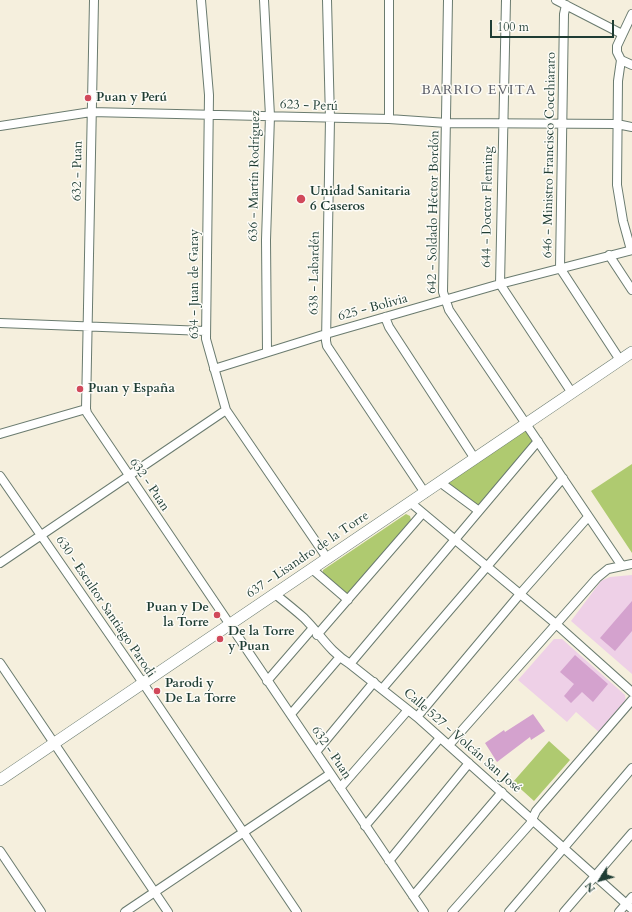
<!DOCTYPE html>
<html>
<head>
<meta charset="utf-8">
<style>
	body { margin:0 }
	#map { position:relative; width:632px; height:912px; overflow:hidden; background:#f5efdd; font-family:Cardo,serif }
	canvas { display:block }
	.north { position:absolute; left:580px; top:860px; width:40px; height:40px; -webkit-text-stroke:3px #fdfcf7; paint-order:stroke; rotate:233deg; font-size:11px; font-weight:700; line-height:16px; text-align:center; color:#1f3d34 }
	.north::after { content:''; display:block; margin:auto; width:14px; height:18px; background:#1f3d34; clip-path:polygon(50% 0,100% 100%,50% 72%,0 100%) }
	.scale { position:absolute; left:490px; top:20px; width:124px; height:18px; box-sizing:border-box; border:2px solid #1f3d34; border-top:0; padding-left:5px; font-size:12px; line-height:14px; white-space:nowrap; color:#1f3d34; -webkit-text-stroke:3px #fdfcf7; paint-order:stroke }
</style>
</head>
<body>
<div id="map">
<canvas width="632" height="912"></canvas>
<div class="north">N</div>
<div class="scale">100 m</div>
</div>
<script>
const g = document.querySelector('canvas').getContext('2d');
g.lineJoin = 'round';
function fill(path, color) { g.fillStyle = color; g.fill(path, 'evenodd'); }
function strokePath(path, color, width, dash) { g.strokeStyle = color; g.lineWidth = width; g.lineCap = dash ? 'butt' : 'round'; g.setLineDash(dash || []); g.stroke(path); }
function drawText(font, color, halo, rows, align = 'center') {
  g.font = font + ' Cardo,serif'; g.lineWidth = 3; g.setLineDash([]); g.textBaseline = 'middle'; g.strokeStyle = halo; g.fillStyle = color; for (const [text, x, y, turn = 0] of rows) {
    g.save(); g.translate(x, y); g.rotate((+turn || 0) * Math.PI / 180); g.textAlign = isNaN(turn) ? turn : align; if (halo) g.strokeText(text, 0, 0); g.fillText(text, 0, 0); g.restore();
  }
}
const built = new Path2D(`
	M632,575V674L571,621L601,581L610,577Z
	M554,639H562L625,695L626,703L600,733L576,712L567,722L518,680Z`);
const green = new Path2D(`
	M526,430L534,443L477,507L446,484Z
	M632,464V553L591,491Z
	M406,514L410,516L411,520L348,595L323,574V570Z
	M549,741L570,760L534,801L513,782Z`);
const building = new Path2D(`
	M632,601V631L615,651L600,638Z
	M575,655L608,684L593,702L582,692L571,703L564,696L574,684L560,672Z
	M533,714L545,731L531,740L530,737L497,762L485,743L504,730L505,732Z`);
const street = new Path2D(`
	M94,0L86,409L87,413L424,912
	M201,0L209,95L206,339L226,410L327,558
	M264,0L270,116L266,240L267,352
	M327,0L330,119L326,341L327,346L425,493
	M448,0L443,292L449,310L622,566
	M506,0L500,284L572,393
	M556,0L622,34
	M566,5L564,14L560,268L620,360
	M621,60L632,65
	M389,119V0
	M0,126L91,112L389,119L447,123L617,124L632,127
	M631,250L623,221L617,185L618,81L621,60L617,52V46L632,14
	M609,255L632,290
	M385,317L389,327L475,459
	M0,323L205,331
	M214,369L326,334L500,284L632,250
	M0,434L86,409
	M0,476L143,683L297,912
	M441,483L479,511
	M411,503L556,624L632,692
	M0,563L226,410
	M312,569L348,600
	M275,594C285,602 295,610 304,618C321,635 329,651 350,664L417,717L632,909
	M317,635L422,514
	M0,663L168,912
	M350,664L538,441
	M267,681L312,629
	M382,689L563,478
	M291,714L339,658
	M417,717L520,594L588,517
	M449,745L597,578L608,569L632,564
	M316,752L374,682
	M340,788L408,710
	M365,826L440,738
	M0,851L41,912
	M389,861L469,763
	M413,896L502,792
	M125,912L330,774
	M452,912L530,824L536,811L632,700
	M509,912L632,768
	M564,912L632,833
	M619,912L632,897`);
const secondary = new Path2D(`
	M0,780L632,352`);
const markers = [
	[88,98,4,"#d1495b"],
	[301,199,5,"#d1495b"],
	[80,389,4,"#d1495b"],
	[217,615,4,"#d1495b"],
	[220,639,4,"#d1495b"],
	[157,691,4,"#d1495b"]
];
const poiNames = [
	["Puan y Perú",96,98],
	["Unidad Sanitaria",310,192],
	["6 Caseros",310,207],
	["Puan y España",88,389],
	["Puan y De",209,608,"right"],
	["la Torre",209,623,"right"],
	["De la Torre",228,632],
	["y Puan",228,647],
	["Parodi y",165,684],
	["De La Torre",165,699]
];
const streetNames = [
	["623 - Perú",309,106,2],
	["646 - Ministro Francisco Cocchiararo",550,155,-89],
	["632 - Puan",78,171,-89],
	["636 - Martín Rodríguez",255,176,-89],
	["644 - Doctor Fleming",488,207,-89],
	["642 - Soldado Héctor Bordón",434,212,-89],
	["638 - Labardén",315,273,-89],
	["634 - Juan de Garay",195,284,-90],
	["625 - Bolivia",373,308,-15],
	["632 - Puan",149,485,56],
	["637 - Lisandro de la Torre",308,555,-34],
	["630 - Escultor Santiago Parodi",105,607,56],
	["Calle 527 - Volcán San José",462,741,41],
	["632 - Puan",331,753,56]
];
const neighbourhoodNames = [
	["BARRIO EVITA",479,91]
];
fill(built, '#eed0e7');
fill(green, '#afca70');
fill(building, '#d4a2ce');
strokePath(street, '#6a7b6f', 10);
strokePath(secondary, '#6a7b6f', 12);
strokePath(street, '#fff', 8);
strokePath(secondary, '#fff', 11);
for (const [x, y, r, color] of markers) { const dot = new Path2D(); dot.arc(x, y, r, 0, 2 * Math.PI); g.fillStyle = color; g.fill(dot); strokePath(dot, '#fdfcf7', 1.5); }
drawText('bold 13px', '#1f3d34', '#fdfcf7', poiNames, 'left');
drawText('13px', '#1f3d34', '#fdfcf7', streetNames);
g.letterSpacing = '1px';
drawText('14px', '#5e606a', '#fdfcf7', neighbourhoodNames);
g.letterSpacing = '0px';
</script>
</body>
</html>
